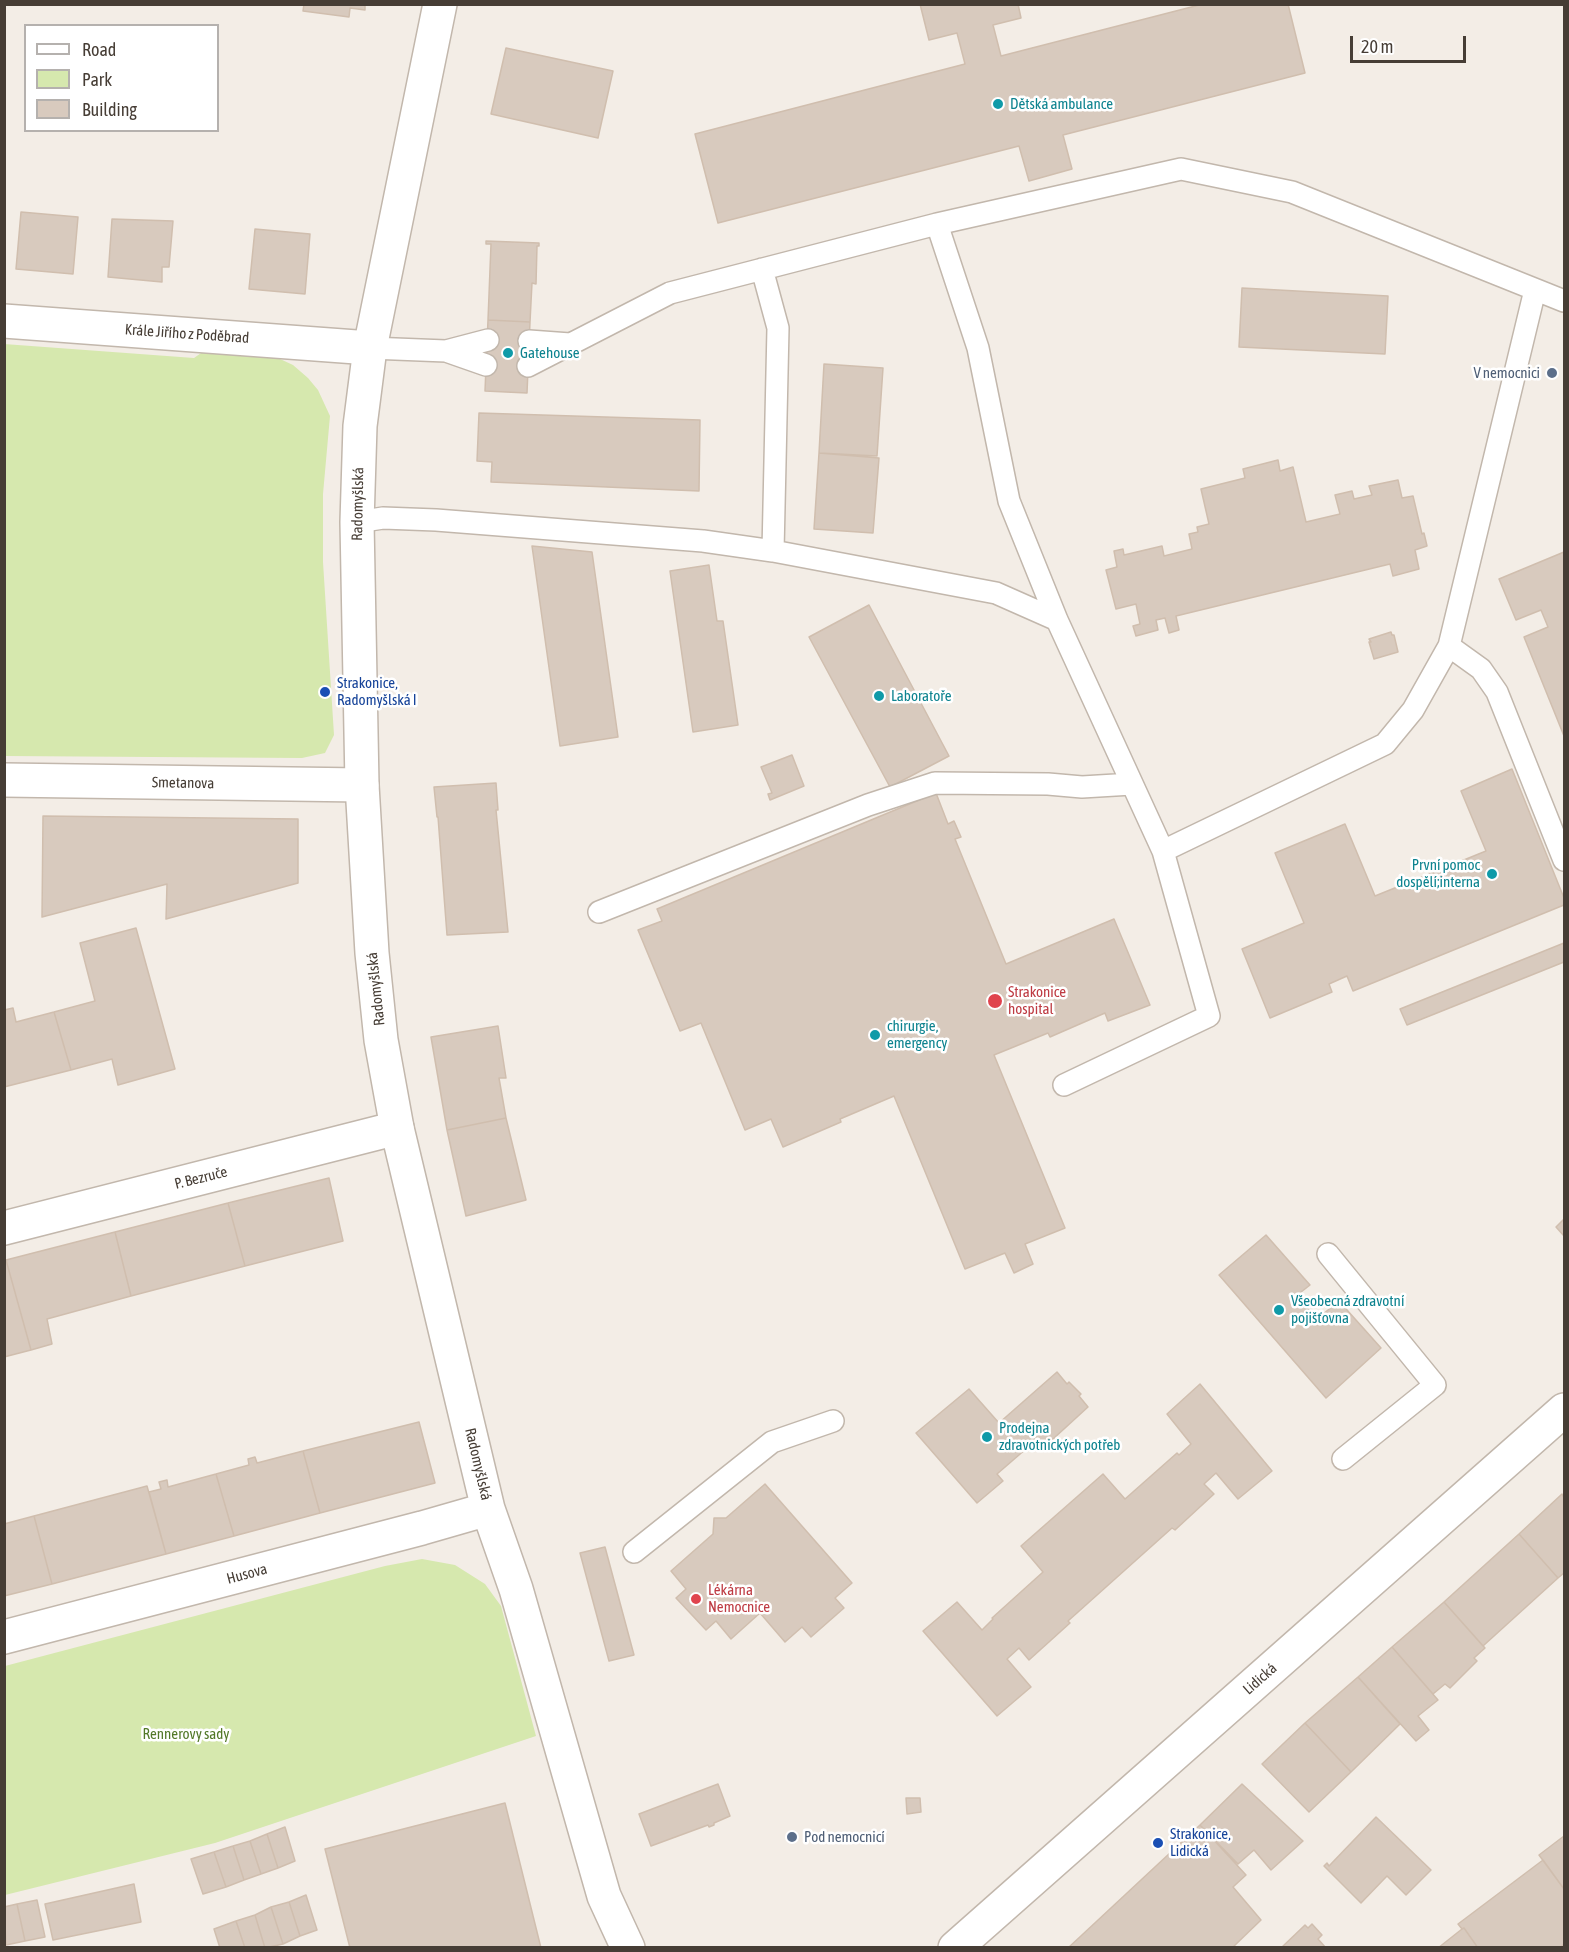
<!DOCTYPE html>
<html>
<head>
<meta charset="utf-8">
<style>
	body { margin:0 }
	#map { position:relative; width:1569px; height:1952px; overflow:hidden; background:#f3ede6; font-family:"Asap Condensed",sans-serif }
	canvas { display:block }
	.frame { position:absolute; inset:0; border:6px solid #463d35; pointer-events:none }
	.legend { position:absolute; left:24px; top:24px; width:195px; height:108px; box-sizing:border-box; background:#fff; border:2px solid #b5b1ae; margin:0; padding:8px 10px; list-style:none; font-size:18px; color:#463d35 }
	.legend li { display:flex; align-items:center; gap:12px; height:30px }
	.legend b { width:30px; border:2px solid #b5b1ae }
	.scale { position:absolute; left:1350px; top:36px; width:116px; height:27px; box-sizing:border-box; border:3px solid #463d35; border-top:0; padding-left:8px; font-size:18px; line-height:21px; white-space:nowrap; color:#463d35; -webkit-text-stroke:4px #fff; paint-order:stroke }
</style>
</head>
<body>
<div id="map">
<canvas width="1569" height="1952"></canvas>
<div class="frame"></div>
<ul class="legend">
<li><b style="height:8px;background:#fff"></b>Road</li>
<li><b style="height:16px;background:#d6e8ae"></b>Park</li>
<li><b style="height:16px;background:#d8cabe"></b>Building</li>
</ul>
<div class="scale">20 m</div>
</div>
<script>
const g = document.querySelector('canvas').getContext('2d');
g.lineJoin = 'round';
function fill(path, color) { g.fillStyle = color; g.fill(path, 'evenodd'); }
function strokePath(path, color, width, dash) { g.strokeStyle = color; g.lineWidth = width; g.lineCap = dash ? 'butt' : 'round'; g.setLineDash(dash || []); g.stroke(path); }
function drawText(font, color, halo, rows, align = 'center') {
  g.font = font + ' "Asap Condensed",sans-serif'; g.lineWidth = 5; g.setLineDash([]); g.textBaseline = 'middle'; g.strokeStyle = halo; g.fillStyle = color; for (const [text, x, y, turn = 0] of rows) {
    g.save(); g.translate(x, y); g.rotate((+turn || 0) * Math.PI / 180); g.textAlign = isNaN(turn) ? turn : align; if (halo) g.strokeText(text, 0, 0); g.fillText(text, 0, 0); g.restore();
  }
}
const green = new Path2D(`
	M4,344L194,358L204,351L259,355L280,359L293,365L308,378L318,390L330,416L323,494V562L334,735L325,753L302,758L5,756Z
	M422,1559L455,1565L485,1584L501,1606L536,1736L215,1843L5,1895V1666L385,1566Z`);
const building = new Path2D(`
	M304,4H365V10L350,8L349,17L303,11Z
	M920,4H1018L1021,18L993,25L1001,56L1203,4H1288L1305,73L1063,135L1072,169L1029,181L1019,146L718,223L695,134L965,64L957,33L929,40Z
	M506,48L613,71L598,138L491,114Z
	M21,212L78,217L73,274L16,269Z
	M112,219L173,221L169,267H162V282L108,277Z
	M255,229L310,234L305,294L249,289Z
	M486,241L539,243V246H537L536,284L532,283L530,322L488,320L491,244H486Z
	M1242,288L1388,296L1385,354L1239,347Z
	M488,320L530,322L527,393L485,391Z
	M824,364L883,368L877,456L819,453Z
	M479,413L700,420L699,491L491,482L492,462L477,461Z
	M819,453L879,458L873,533L814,529Z
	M1278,460L1280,471L1293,467L1306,522L1340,514L1335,495L1352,491L1354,499L1372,495L1369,486L1398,480L1402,498L1413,496L1422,534L1424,533L1427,546L1415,550L1419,569L1393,576L1390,564L1176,616L1179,630L1169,633L1165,618L1156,620L1158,630L1136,636L1133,626L1140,624L1136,604L1116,609L1106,570L1117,567L1114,551L1123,549L1124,555L1162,546L1164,556L1192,549L1189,534L1198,532L1197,527L1209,524L1201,489L1245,478L1243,469Z
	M532,546L592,552L618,737L560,746Z
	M1564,552V736L1524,637L1548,627L1541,610L1516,620L1499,579Z
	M709,565L717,621H723L738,725L693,732L670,571Z
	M869,605L949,756L890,787L809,637Z
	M1391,632L1392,635H1394L1398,652L1374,659L1369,642H1371L1369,639Z
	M792,755L804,786L770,800L768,794L772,793L761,767Z
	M1512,769L1564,898V905L1353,991L1347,976L1329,984L1332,992L1270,1018L1242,949L1304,923L1275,853L1345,824L1375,896L1486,851L1461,791Z
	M496,783L498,810H496L508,932L447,935L438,817H437L434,787Z
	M936,793L948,824L954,821L961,837L955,839L1006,964L1114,919L1150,1005L1108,1021L1105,1013L1050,1037L1048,1033L994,1055L1065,1228L1025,1244L1033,1264L1014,1273L1005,1253L965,1269L894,1096L840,1119L841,1122L783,1147L771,1119L745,1130L701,1023L680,1031L638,930L662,921L657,909Z
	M43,816L298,819V883L166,919L167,884L42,917Z
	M136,928L175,1069L118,1085L112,1059L71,1070L54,1012L95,1001L80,943Z
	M1564,943V962L1407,1025L1400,1009Z
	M13,1008L16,1022L54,1012L71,1070L4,1087V1010Z
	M498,1026L506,1078H499L506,1118L447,1130L431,1037Z
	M506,1118L526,1200L466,1216L447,1130Z
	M329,1178L343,1241L245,1266L228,1203Z
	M228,1203L245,1266L131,1296L115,1232Z
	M1564,1219V1236L1556,1227Z
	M115,1232L131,1296L47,1319L52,1344L31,1350L6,1260Z
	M1266,1235L1310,1285L1296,1296L1317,1319L1339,1301L1381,1348L1326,1398L1219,1275Z
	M6,1260L31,1350L4,1357V1261Z
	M1057,1372L1067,1384L1069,1382L1081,1394L1079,1396L1088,1407L1041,1450L1034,1442L997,1474L1003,1481L977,1503L916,1433L969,1389L999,1423Z
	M1200,1384L1272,1471L1238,1499L1216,1473L1204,1484L1214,1494L1175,1530L1172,1528L1068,1621L1070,1623L1029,1660L1019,1648L1007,1659L1031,1687L997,1716L923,1631L957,1602L982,1630L993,1619L992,1618L1043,1572L1021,1546L1103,1474L1125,1499L1177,1453L1179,1455L1191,1444L1167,1414Z
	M419,1422L435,1483L320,1513L303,1451Z
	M303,1451L320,1513L234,1536L216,1474L249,1465L248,1459L255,1457L257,1463Z
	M216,1474L234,1536L166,1554L149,1492L161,1489L159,1482L167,1480L168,1487Z
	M765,1484L852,1583L835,1598L844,1608L811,1637L802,1627L785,1642L760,1613L731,1639L716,1621L706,1630L676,1598L686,1589L671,1571L713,1534L714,1518H726Z
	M147,1486L166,1554L52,1584L34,1516Z
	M1562,1494L1564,1498V1573L1558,1578L1519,1534Z
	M34,1516L52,1584L4,1596V1524Z
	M1519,1534L1558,1578L1483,1646L1444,1602Z
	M605,1547L634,1655L609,1661L580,1553Z
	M1444,1602L1485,1648L1474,1658L1477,1661L1450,1688L1445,1684L1433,1694L1392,1647Z
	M1392,1647L1438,1700L1418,1716L1429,1730L1416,1741L1358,1677Z
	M1358,1677L1400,1724L1351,1772L1305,1723Z
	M1305,1723L1351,1772L1309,1812L1262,1764Z
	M718,1784L730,1816L714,1823V1825L709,1827L708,1825L651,1846L639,1814Z
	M1242,1784L1303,1841L1271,1870L1254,1850L1238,1864L1200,1825Z
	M906,1798H920L921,1812L907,1814Z
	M505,1803L541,1948H350L325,1849Z
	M1376,1817L1431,1870L1406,1895L1387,1876L1361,1903L1324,1866L1327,1863L1329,1866Z
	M1200,1825L1246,1875L1233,1887L1261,1920L1232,1948H1068Z
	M285,1827L295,1861L278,1868L267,1834Z
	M267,1834L278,1868L261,1874L250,1841Z
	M1564,1836V1889L1539,1855Z
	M250,1841L261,1874L244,1880L233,1846Z
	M233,1846L244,1880L226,1887L214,1852Z
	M214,1852L226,1887L203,1894L191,1859Z
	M1543,1860L1564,1889V1944L1560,1948H1478L1464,1928L1462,1929L1458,1924Z
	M134,1884L141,1922L53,1940L45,1904Z
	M306,1895L317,1930L300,1936L289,1902Z
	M37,1900L45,1937L25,1941L17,1904Z
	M289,1902L300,1936L283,1944L271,1907Z
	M17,1904L25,1941L6,1945L4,1907Z
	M271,1907L283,1944L265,1948L255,1915Z
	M255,1915L265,1948H245L236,1921Z
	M236,1921L245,1948H220L214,1929Z
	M1312,1924L1322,1935L1318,1939L1326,1948H1281L1305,1925L1308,1928Z
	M1464,1928L1478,1948H1438L1462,1929Z`);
const service = new Path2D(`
	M937,224L978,348L1009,501L1057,620L1163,851L1209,1016L1064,1085
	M762,269L778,328L773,551
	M529,341L570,344
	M370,348L446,351L486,365
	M446,351L488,340
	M528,366L670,293L937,224L1181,169L1292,192L1564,301
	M357,522L383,518L436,520L703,541L773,551L996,593L1057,620
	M1449,646L1481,669L1497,692L1564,860
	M1163,851L1385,744L1413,710L1449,646L1535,290
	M599,912L868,805L935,783L1048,784L1082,787L1132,784
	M1328,1254L1435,1385L1343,1459
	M634,1552L772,1442L833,1421`);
const minor = new Path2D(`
	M4,321L370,348
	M4,780L362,785
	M4,1228L397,1128`);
const tertiary = new Path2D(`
	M440,4L370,348L360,426L357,522L362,785L372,953L381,1040L397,1128L488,1509L516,1589L604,1896L628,1948
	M4,1637L422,1528L488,1509
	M955,1948L1564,1410`);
const markers = [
	[998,104,6,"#0f9aa8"],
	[508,353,6,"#0f9aa8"],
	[1552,373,6,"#5c6f8a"],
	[325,692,6,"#1a4fb4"],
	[879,696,6,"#0f9aa8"],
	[1492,874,6,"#0f9aa8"],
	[995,1001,8,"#e0444e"],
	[875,1035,6,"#0f9aa8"],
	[1279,1310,6,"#0f9aa8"],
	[987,1437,6,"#0f9aa8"],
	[696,1599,6,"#e0444e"],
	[792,1837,6,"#5c6f8a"],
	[1158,1843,6,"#1a4fb4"]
];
const cultureNames = [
	["Dětská ambulance",1010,104],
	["Gatehouse",520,353],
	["Laboratoře",891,696],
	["První pomoc",1480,865,"right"],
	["dospělí;interna",1480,882,"right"],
	["chirurgie,",887,1026],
	["emergency",887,1043],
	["Všeobecná zdravotní",1291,1301],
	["pojišťovna",1291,1318],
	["Prodejna",999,1428],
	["zdravotnických potřeb",999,1445]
];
const streetNames = [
	["Krále Jiřího z Poděbrad",187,334,4],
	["Radomyšlská",358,504,-89],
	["Smetanova",183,783,1],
	["Radomyšlská",376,989,-96],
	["P. Bezruče",201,1178,-14],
	["Radomyšlská",478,1464,77],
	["Husova",247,1574,-15],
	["Lidická",1260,1679,-41]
];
const serviceNames = [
	["V nemocnici",1540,373],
	["Pod nemocnicí",804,1837,"left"]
];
const transitNames = [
	["Strakonice,",337,683],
	["Radomyšlská I",337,700],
	["Strakonice,",1170,1834],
	["Lidická",1170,1851]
];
const healthNames = [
	["Strakonice",1008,992],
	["hospital",1008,1009],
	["Lékárna",708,1590],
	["Nemocnice",708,1607]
];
const parkNames = [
	["Rennerovy sady",186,1734]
];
fill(green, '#d6e8ae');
fill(building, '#d8cabe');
strokePath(building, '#d0beae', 1.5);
strokePath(service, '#c2b7ac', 24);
strokePath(minor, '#c2b7ac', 36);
strokePath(tertiary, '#c2b7ac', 36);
strokePath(service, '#fff', 21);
strokePath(minor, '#fff', 33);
strokePath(tertiary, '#fff', 33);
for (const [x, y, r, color] of markers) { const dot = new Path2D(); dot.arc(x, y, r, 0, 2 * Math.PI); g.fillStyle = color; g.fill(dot); strokePath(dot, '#fff', 2); }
drawText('15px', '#0d838f', '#fff', cultureNames, 'left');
drawText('15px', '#463d35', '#fff', streetNames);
drawText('15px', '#4e5e75', '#fff', serviceNames, 'right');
drawText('15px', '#164399', '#fff', transitNames, 'left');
drawText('15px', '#be3a42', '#fff', healthNames, 'left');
drawText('15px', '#527828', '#fff', parkNames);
</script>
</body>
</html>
